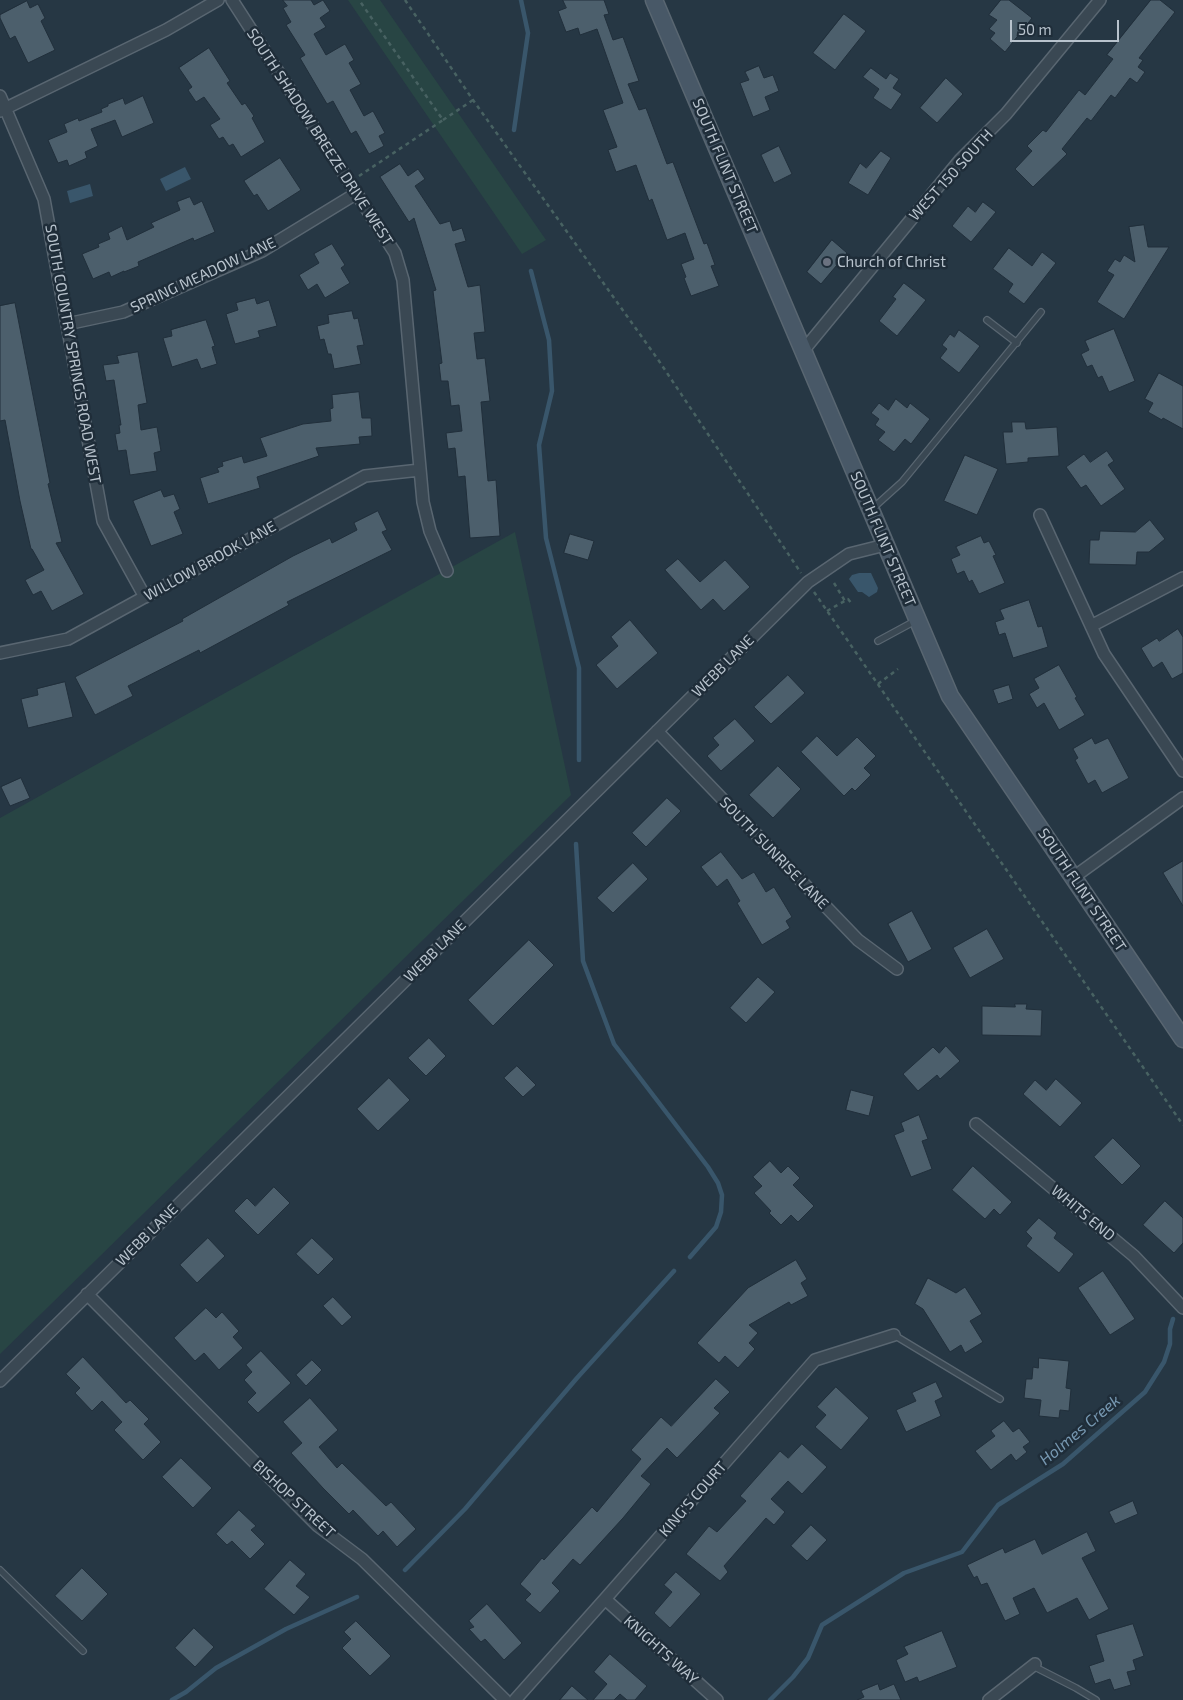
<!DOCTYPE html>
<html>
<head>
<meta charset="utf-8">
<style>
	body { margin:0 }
	#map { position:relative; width:1183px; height:1700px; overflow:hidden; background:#263744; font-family:"Exo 2",sans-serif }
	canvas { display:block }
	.scale { position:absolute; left:1010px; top:20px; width:109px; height:22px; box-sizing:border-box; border:2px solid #b8c3cd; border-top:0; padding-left:6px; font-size:15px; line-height:18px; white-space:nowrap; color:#b8c3cd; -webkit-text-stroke:4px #1f2d39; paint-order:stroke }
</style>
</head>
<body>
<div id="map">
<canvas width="1183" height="1700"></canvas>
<div class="scale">50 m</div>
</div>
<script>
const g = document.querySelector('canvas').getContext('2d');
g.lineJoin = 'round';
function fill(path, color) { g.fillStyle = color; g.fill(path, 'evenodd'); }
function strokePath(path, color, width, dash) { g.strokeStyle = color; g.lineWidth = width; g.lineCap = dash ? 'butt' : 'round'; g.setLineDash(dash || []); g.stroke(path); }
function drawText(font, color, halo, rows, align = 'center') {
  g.font = font + ' "Exo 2",sans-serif'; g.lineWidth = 5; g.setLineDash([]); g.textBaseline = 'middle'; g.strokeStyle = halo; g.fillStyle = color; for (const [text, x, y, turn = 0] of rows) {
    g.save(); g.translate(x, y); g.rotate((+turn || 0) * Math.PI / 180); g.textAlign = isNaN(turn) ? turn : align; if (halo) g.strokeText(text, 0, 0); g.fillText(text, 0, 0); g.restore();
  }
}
const green = new Path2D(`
	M348,0H380L546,240L522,254Z
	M515,532L571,795L0,1354V818Z`);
const water = new Path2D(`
	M185,167L191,179L166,191L160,179Z
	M90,184L93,196L70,203L67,191Z
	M859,573H871L878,588L877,592L869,597L862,592H858L849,579L852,575Z`);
const stream = new Path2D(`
	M514,130L528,33L521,0
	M531,271L549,340L552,391L539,445L546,538L579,668V760
	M576,844L583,961L614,1044L708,1167L718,1183L722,1195L721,1212L716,1227L690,1257
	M405,1570L465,1509L577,1378L674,1271
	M172,1700L186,1692L216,1668L286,1629L357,1597
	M770,1700L793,1677L808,1658L822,1625L904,1573L962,1552L998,1505L1063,1464L1145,1392L1164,1362L1170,1344V1329L1173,1319`);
const building = new Path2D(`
	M283,0H311L314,5L323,0L330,11L320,18L326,27L314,34L326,55L345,44L354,60L349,63L361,84L350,90L364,116L373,111L385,133L379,136L384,146L369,154L356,131L351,134L333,101L327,104L300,58L305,55L286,25L291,22L283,8L287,6Z
	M563,0H604L609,14L604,15L613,40L623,37L639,81L628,84L639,110L646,108L667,164L673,162L704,244L707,243L715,265L711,266L719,286L691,296L684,278L686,277L681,264L694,259L685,233L667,240L652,199L649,201L636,165L616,172L608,150L617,147L603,110L623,103L597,29L580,35L578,28L566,32L558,11L566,8Z
	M1001,0H1009L1032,18L1005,52L990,39L995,33L989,29L997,20L989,15Z
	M1151,0H1160L1175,12L1139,58L1143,60L1138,67L1145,72L1137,83L1130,78L1115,98L1111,95L1091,121L1087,118L1062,149L1067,154L1033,187L1015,169L1032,151L1027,146L1043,130L1046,132L1079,90L1085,95L1113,59L1107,55Z
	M27,1L30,8L38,4L45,18L41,21L55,50L28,63L15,36L10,39L0,18V15Z
	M844,14L866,31L835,70L813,53Z
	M209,48L230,81L227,83L242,105L245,103L254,116L252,118L265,142L241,157L233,144L229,146L223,137L219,139L210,125L220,119L204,97L196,102L188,90L192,87L179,68Z
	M759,66L764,78L773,75L779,91L765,97L770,110L753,117L740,83L749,80L745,72Z
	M871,68L886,79L890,73L899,79L893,88L902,94L891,110L873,98L879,89L863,77Z
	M946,78L963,94L937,123L920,108Z
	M143,96L154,123L122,137L115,120L91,129L98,146L85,152L87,158L69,166L67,160L58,163L48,140L67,132L64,124L78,118L79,121L102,112L101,109L108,106V104L123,98L125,104Z
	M779,146L792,174L774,183L761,155Z
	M881,151L891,158L868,195L848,183L860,163L866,168Z
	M280,158L301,190L268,211L257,194L254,196L244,181Z
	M400,164L408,176L418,169L425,179L415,186L440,224L450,221L453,231L462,228L466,241L455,244L468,287L480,285L485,332L474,333L477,359L485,358L490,401L481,402L488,481L496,480L500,536L470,538L465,476L458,477L455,448L448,449L446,433L462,431L459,405L451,406L448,381H441L439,364L442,363L433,291L436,290L414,218L409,222L380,177Z
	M190,197L194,205L202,201L215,232L194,241L193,238L138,262L139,266L124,272V271L111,277L109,272L93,279L82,254L99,247L98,244L110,239L108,233L122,226L127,240L154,227L151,223L180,210L177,202Z
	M983,202L996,212L971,242L952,226L968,206L975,212Z
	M1144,225L1148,247H1169L1124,319L1097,302L1114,275L1107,271L1115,259L1120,262L1124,255L1135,262L1129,227Z
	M832,240L847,253L821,284L807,272Z
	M332,244L345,265L341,268L350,283L325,298L317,284L308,290L299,275L319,263L314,254Z
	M1009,248L1032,266L1042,252L1056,263L1024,304L1008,292L1013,284L993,269Z
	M904,283L926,300L897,336L879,321L896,299L893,297Z
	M255,298L257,304L269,300L277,326L258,331L260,337L235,344L226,314L238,310L236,303Z
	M15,303L50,483L48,484L62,542L56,543L84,594L52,611L41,591L33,595L25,580L44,570L32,549H31L20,501L5,420L0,421V306Z
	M352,311L354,319L358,318L364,345L357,346L361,364L334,369L331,354H328L324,339L320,340L317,326L329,323L328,315Z
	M206,320L215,346L212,347L217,364L201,369L197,359L172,367L163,338L172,336L171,330Z
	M1114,329L1135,381L1109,392L1102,376L1098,378L1092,365L1087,367L1081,354L1089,350L1085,341Z
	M959,330L980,346L959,373L940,358L947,349L942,345L950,334L954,337Z
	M138,352L147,403L138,405L141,430L157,427L161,451L154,453L157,471L130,475L126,450L118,451L115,434L120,433L119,425H121L114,380L106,381L103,365L119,363L117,356Z
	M1159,373L1183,386V429L1163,418L1162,420L1148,412L1153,403L1145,399Z
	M359,392L362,418H371L372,436L359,437L360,444L316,448L319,456L257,477L260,488L208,504L200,478L219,472L217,468L223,466L222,462L242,456L244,463L267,456L260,438L303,424L331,421L330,409L333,408L332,395Z
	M896,399L907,408L910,403L930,419L911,444L905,439L894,452L878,440L885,432L875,425L879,419L871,413L879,403L888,410Z
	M1012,422H1025L1026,429L1057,427L1059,456L1028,458V462L1006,464L1003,432H1012Z
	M1107,451L1114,461L1108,465L1125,489L1101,506L1086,485L1081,488L1066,467L1084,454L1090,462Z
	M965,455L998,469L977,515L944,501Z
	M161,490L164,497L174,494L180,509L174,512L183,534L151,546L133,501Z
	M378,511L387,530L382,532L392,550L287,602L289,605L200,653L199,650L128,686L133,696L95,715L75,677L183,621L182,619L293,556L330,538L332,543L357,530L354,523Z
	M1150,520L1165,539L1149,552H1137L1136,565L1089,564L1090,540H1099L1100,531L1135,532Z
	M570,534L594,541L588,560L564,553Z
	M981,536L984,543L989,541L996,555L993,556L1005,583L979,594L972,580L969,582L964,571L957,574L951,559L960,555L956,547Z
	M678,559L700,582L725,560L750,587L724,611L713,599L701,610L665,570Z
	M1029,600L1038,627L1042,626L1048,647L1013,658L1005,633L999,635L995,622L1004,619L1000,610Z
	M630,620L658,653L617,689L596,665L618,646L611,637Z
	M1178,629L1183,637V673L1172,679L1162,662L1153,668L1141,648L1157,638L1159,641Z
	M1059,665L1077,697L1075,698L1085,715L1059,730L1044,703L1037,708L1029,694L1039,688L1034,679Z
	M788,675L805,693L771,724L754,707Z
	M65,682L73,717L28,728L21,699L38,695L37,689Z
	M1009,685L1013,699L998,704L993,690Z
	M735,719L755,741L721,771L707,756L719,745L713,738Z
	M817,736L837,756L857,737L876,756L864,768L871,775L855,791L852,788L844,796L801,752Z
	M1092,738L1095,744L1108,738L1129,778L1102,793L1095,780L1088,784L1075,760L1078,758L1073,749Z
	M778,766L801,789L773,818L749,795Z
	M21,778L30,798L10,806L1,787Z
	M667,798L681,811L646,847L632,833Z
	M721,852L742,879L754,872L766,892L774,887L792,917L786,921L790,928L762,945L737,903L740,901L727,879L717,887L701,867Z
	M1183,861V906L1163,873Z
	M633,863L648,879L613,913L597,898Z
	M912,911L932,949L908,962L888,924Z
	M987,929L1004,959L970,978L953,948Z
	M529,940L554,965L493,1026L468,1000Z
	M758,977L775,992L746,1023L730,1008Z
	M1015,1004H1027L1026,1009L1042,1010L1041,1036L982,1035V1006L1015,1007Z
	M429,1038L446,1056L426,1076L408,1058Z
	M946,1046L960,1061L940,1079L937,1075L918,1091L903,1074L933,1047L939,1053Z
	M517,1066L536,1085L523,1097L504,1078Z
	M389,1078L410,1100L378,1131L357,1109Z
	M1056,1079L1082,1103L1060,1127L1023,1094L1035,1080L1046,1090Z
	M851,1090L874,1096L869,1116L846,1110Z
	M919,1115L928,1139L922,1141L932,1169L911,1177L894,1135L904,1131L901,1123Z
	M1113,1138L1141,1166L1122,1185L1094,1157Z
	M770,1161L781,1173L788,1166L800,1178L793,1185L814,1206L798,1222L791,1215L781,1225L769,1213L771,1211L754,1193L762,1186L753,1177Z
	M973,1166L1012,1202L1000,1215L994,1209L985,1219L952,1190Z
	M274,1187L290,1203L258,1235L234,1211L247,1198L255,1206Z
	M1165,1201L1183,1218V1243L1174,1253L1143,1225Z
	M1039,1218L1057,1233L1054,1238L1074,1254L1059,1273L1026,1246L1032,1238L1026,1232Z
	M208,1238L225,1256L197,1283L180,1265Z
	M312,1238L334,1259L318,1275L296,1254Z
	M796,1260L807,1279L801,1283L808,1296L791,1305L789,1302L749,1325L758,1333L749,1343L755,1349L738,1368L725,1356L719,1363L697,1343L748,1288Z
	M1103,1271L1135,1319L1110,1335L1078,1288Z
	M928,1278L956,1293L965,1287L982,1314L970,1321L983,1342L965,1353L961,1345L950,1352L923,1309L915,1304Z
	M333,1297L352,1317L342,1326L323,1306Z
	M206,1308L216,1318L222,1312L239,1331L233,1337L243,1348L219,1370L204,1353L195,1361L174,1338Z
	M261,1351L291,1383L258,1413L247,1402L256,1393L244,1380L252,1372L246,1365Z
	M83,1357L126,1403L130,1400L149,1419L144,1424L161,1442L143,1460L114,1430L122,1422L102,1401L92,1411L75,1393L80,1388L66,1374Z
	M1039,1358L1069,1361L1066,1388L1071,1389L1069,1411L1060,1410L1059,1418L1039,1416L1041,1400L1024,1398L1026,1379H1032L1033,1367L1038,1368Z
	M312,1360L322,1370L306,1386L296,1375Z
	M716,1379L730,1392L714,1408L720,1413L677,1458L667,1448L641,1476L651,1484L623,1518L580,1565L573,1559L552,1583L560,1591L540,1613L525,1600L531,1594L520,1584L542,1558L544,1560L592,1507L597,1512L641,1459L631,1450L661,1417L671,1426Z
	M936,1382L943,1397L935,1401L941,1416L906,1432L896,1410L916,1401L912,1393Z
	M836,1387L869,1418L841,1450L815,1427L826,1415L817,1407Z
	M310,1398L338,1430L319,1447L337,1468L342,1463L386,1506L391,1502L416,1529L397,1547L383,1531L378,1536L353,1510L349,1514L323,1488L291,1453L302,1443L283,1422Z
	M1004,1421L1013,1432L1019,1428L1030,1442L1023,1447L1027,1452L1016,1461L1011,1454L991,1470L975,1451L995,1436L991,1431Z
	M802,1444L827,1467L802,1494L788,1481L771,1499L785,1512L774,1525L766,1518L724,1566L728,1572L720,1581L686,1554L709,1526L717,1532L746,1501L740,1496L780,1451L788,1458Z
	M181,1458L212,1488L193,1508L162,1477Z
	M1133,1501L1138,1514L1115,1524L1109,1512Z
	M239,1510L256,1526L251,1530L265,1544L250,1559L232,1541L227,1545L216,1534Z
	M811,1525L827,1540L807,1561L791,1546Z
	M1087,1532L1096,1551L1082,1558L1109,1609L1089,1620L1077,1598L1047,1613L1034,1588L1013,1598L1020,1614L1005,1621L987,1583L981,1585L977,1576L974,1578L967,1565L1003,1548L1005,1553L1035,1539L1042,1554Z
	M290,1560L306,1574L296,1586L310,1597L294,1615L264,1589Z
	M82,1568L108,1594L82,1621L55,1596Z
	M676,1572L701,1594L670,1628L654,1613L672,1592L664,1585Z
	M487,1604L522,1643L504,1660L485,1639L481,1642L469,1629L474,1627L469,1621Z
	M356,1621L391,1656L370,1676L342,1648L351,1639L344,1632Z
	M1133,1624L1144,1656L1133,1660L1136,1670L1127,1672L1131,1685L1114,1690L1110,1679L1095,1684L1089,1666L1104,1661L1096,1635Z
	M194,1628L214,1647L195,1667L175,1648Z
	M942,1631L957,1667L919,1682L917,1677L905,1682L896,1660L908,1654L904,1647Z
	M610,1654L647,1686L635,1700H627L620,1694L614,1700H593L607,1684L594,1672Z
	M878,1684L880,1690L894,1684L901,1700H857L864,1697L861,1691Z
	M572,1686L588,1700H560Z`);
const path = new Path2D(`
	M405,0L473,100L659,361L801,573
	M443,120L473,100
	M359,176L443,120L359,0
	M834,583L845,601
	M814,592L1183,1125
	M827,611L848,599L852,604
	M878,684L898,669`);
const service = new Path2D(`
	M987,320L1017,343
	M872,509L902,482L1041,312
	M878,641L915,621
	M894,1335L1000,1399
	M0,1570L83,1651
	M1033,1666L1076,1688L1096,1700`);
const minor = new Path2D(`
	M232,0L395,253L403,280L423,502L430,531L447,571
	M0,96L44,199L103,521L145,597
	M0,111L166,30L218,0
	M67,324L123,312L262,251L357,193
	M803,351L960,160L1006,114L1100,0
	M1040,515L1104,654L1183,771
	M1091,626L1183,578
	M0,653L68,639L365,476L420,470
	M657,731L858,940L897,969
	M1074,877L1183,798
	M976,1124L1134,1256L1183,1308
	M87,1294L318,1526L362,1559L505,1700
	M0,1381L808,582L849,554L885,545
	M605,1599L717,1700
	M515,1700L605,1599L815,1360L894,1335
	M989,1700L1035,1664`);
const secondary = new Path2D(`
	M654,0L950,696L1183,1039`);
const markers = [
	[827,262,5,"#6b7280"]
];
const streetNames = [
	["SOUTH SHADOW BREEZE DRIVE WEST",320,137,57],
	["SOUTH FLINT STREET",725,166,67],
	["WEST 150 SOUTH",951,175,-48],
	["SPRING MEADOW LANE",203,275,-25],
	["SOUTH COUNTRY SPRINGS ROAD WEST",73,354,80],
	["SOUTH FLINT STREET",883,539,67],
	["WILLOW BROOK LANE",210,561,-29],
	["WEBB LANE",723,666,-45],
	["SOUTH SUNRISE LANE",774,853,46],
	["SOUTH FLINT STREET",1082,890,56],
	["WEBB LANE",435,951,-45],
	["WHITS END",1083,1213,40],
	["WEBB LANE",147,1235,-45],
	["BISHOP STREET",294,1499,43],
	["KING'S COURT",693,1499,-49],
	["KNIGHTS WAY",661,1650,42]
];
const poiNames = [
	["Church of Christ",837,262]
];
const waterNames = [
	["Holmes Creek",1080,1430,-40]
];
fill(green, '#284544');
fill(water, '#39566b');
strokePath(stream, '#39566b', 4.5);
fill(building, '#4c5f6c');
strokePath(building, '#212f3b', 1);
strokePath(service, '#596671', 8);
strokePath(minor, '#596671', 14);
strokePath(secondary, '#596671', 19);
strokePath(path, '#486262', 2.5, [4, 4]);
strokePath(service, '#3a4853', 5.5);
strokePath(minor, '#3a4853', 11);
strokePath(secondary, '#485867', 16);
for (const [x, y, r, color] of markers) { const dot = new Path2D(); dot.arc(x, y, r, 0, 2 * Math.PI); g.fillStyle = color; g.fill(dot); strokePath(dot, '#1f2d39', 2); }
drawText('15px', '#b8c3cd', '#1f2d39', streetNames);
drawText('15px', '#b8c3cd', '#1f2d39', poiNames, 'left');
drawText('italic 16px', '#7798b1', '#1f2d39', waterNames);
</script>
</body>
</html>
